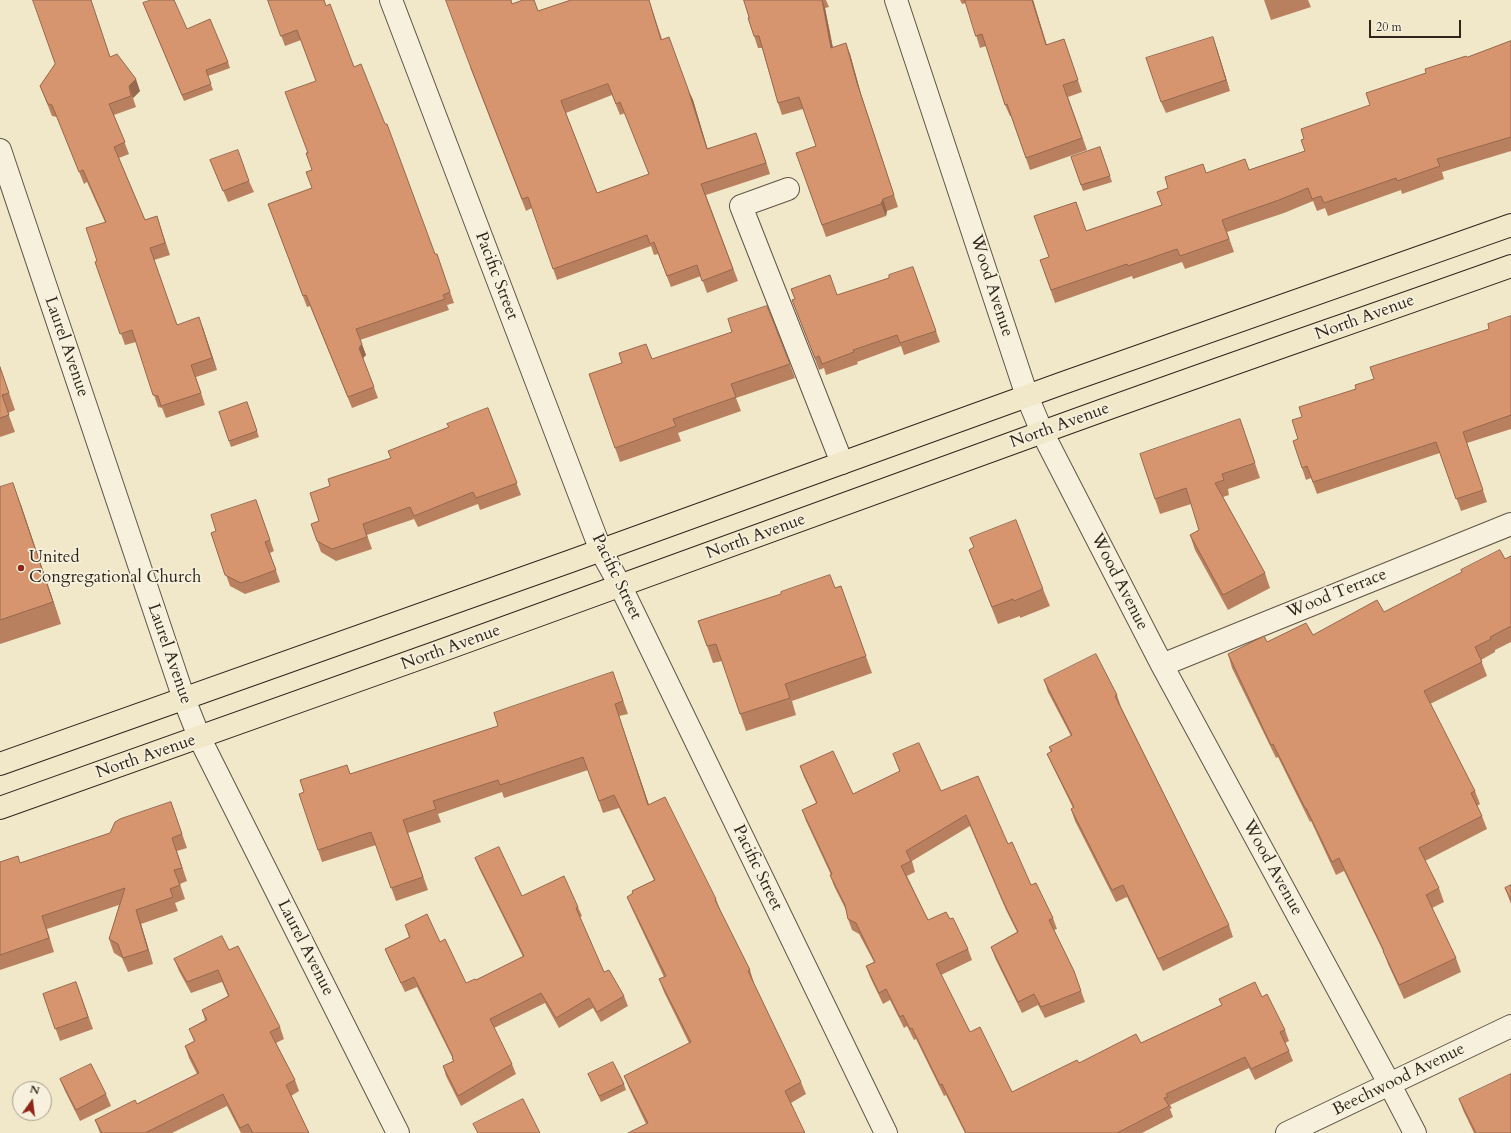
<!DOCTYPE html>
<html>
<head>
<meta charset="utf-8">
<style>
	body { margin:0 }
	#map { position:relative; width:1511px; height:1133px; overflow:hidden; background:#f1e8ca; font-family:Cardo,serif }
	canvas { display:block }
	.north { position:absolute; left:12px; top:1081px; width:40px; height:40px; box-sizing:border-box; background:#f6f0dd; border:1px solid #a79e8f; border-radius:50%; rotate:14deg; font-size:11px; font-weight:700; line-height:16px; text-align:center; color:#30241b }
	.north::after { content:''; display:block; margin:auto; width:14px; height:18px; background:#8f2418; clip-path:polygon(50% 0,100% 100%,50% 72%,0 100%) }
	.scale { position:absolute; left:1369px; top:20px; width:92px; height:18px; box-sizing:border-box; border:2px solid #30241b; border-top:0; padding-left:5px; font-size:12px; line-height:14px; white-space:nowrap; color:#30241b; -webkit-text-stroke:3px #f6f0dd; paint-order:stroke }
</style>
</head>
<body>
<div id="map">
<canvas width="1511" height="1133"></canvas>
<div class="north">N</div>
<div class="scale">20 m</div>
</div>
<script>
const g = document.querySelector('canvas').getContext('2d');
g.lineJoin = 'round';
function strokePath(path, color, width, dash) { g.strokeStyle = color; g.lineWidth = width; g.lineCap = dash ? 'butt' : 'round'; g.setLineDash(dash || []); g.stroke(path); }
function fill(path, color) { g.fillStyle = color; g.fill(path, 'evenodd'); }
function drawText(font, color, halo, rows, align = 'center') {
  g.font = font + ' Cardo,serif'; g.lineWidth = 3.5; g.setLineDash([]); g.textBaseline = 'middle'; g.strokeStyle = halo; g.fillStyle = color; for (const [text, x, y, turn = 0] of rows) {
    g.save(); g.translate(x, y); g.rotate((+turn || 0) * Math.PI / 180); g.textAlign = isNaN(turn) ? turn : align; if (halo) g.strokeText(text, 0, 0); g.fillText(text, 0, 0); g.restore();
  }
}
const minor = new Path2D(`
	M391,0L601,551L621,587L886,1133
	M896,0L1027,396L1042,432L1162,665L1390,1085L1415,1133
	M0,150L184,699L200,739L398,1133
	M788,189L741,206L842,463
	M1162,665L1511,524
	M1287,1133L1511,1026`);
const major = new Path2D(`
	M0,764L571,561L1063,383L1511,225
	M0,808C348,686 693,559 1040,433C1196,376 1354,322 1511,266`);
const wall = new Path2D(`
	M268,0L326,6L354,67L435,254H437L454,303L447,305L449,310L360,340L366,355L363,358L378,398L352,408L310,306L307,307L268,204L312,188V170L307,153L316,81L301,40L285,46Z
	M571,0H649L662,39L693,100L707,148L760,144L770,174L706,195L738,281L707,293L701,276L671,287L658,254L654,255L651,246L557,280L532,208L526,211L470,67L512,4L538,11ZM612,95L620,115L625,113L649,174L597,193L566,113Z
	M744,0H826L829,7L825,8L833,47L850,54L861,94L898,207L887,211L886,216L826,237L796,153L816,146L803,109L782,115L778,103L762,48H758L754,36Z
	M960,0H1033L1047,45L1064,39L1068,51L1082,92L1068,97L1087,150L1030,170L1011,116H1010L1005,105L986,46L980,48L966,3L962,4Z
	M1264,0H1308L1311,7L1271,20Z
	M143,3L187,29L228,62L230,68L208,76L213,90L184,101Z
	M1511,41V151L1442,172L1444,179L1402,194L1401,190L1328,216L1325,208L1317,211L1313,201L1284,213L1227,232L1234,252L1185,269L1182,262L1133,279L1132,276L1055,303L1040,260L1049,257L1086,231L1162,205L1168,188L1206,173L1249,170L1305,151L1370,105L1426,73Z
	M1217,49L1230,91L1166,113L1161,102Z
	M110,57L140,91L133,98L136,107L114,115L129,154L119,158L145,220L157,216L170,255L154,260L177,325L203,328L217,370L196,377L205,405L166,418L162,408L158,407L136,342L125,345L95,262L97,261L105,222L87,182L84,184L57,117L52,116L40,86L55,64Z
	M1100,147L1112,182L1083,191L1071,157Z
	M210,160L249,181L254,192L228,202Z
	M913,267L940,342L904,355L901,346L857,362L858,364L826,375L824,368L819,370L792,300L838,295L889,278Z
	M1511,316V429L1467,443L1487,502L1461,511L1440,453L1317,494L1311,478L1306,480L1302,468L1298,439L1302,417L1374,379L1489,329Z
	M652,359L790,364L795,378L736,398L741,411L678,433L681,441L620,462L589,374Z
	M0,367L15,410L8,413L15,432L0,437Z
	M247,402L259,437L231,447L219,412Z
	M488,408L521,495L480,510L478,504L418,527L414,519L367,535L372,549L336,561L321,552L311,524L319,521L330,486L391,458L449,427Z
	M1240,419L1260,478L1228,489L1229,495L1223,497L1265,573L1270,588L1228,610L1195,550L1190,535L1199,530L1191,504L1160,514L1155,499Z
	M0,487L21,505L61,624L0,644Z
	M256,500L274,551L270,553L280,582L245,594L230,586L211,533L216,531Z
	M969,550L1043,589L1050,606L1020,618V616L998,624Z
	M1511,556V642L1495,650V652L1481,660L1487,676L1430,704L1475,791L1480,804L1477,806L1482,816L1487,829L1425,861L1439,888L1444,902L1432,908L1456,958L1461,972L1404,999L1388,964L1384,953L1344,871L1336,875L1311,821L1310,822L1278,757L1276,758L1232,668L1228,654L1267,642L1313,635L1384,612Z
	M841,586L872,673L792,701L796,715L746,731L722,661L713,663L698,621L835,588Z
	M613,672L628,714L619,716L649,805L716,899L721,912L750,970L754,983V984L801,1082L806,1094L791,1103L646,1124L629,1088L624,1076L689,1043L664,992L659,979L664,977L632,909L627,897L633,893L632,891L654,880L619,808L603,813L588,770L504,798L502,792L438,814L441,822L408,833L428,890L396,901L376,845L322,862L318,850L350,774L498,726Z
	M1044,680L1117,695L1121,707L1229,925L1233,937L1163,971L1127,897L1116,902L1075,821L1071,809L1073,808L1052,765L1047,754L1051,752L1049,747L1071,736L1048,692Z
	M893,754L1008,844L1031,885L1053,918L1057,929L1054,930L1074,971L1085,1002L1045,1018L1038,1005L1022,1013L995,958L991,947L1017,932L1006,910L970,826L912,861L915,872L907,876L928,920L950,919L968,949L972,960L941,975L970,1032L1012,1092L1079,1063L1141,1043L1222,1005L1219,999L1262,997L1285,1030L1289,1041L1285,1043L1289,1051L1293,1061L1255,1080L1249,1068L1170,1105L1172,1108L1170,1109L1173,1117L1142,1133H965L946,1095L944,1096L916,1039L914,1040L907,1026L904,1028L890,1000L883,1004L870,977L866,966L874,962L859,934L852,930L848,919L846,910L834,886L830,875H831L806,821L802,810L816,803L804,777L800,766L853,794L900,772Z
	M171,802L187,848L177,851L187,881L180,884L185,899L175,903L178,911L141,924L153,964L128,972L122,958L114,953L109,939L119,905L47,929L54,952L0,970V862L20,863L110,833Z
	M475,858L522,896L578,907L582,916L580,917L604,972L624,996L628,1006L601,1022L593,1008L559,1028L545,1003L494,1028L512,1064L516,1074L461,1106L446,1076L443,1066L453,1061L452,1057L417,987L405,992L389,959L385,949L409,937L405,925L440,942L466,983L476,980L523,957L479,868Z
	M1511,885V904L1505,888Z
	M229,950L280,1027L284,1039L276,1043L295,1080L299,1091L291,1096L309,1133H241L227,1106L172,1133H100L95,1120L137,1104L197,1074L189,1058L185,1046L194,1041L189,1029L205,1020L202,1010L228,996L222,982L191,993L179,971L174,959Z
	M76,982L93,1029L60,1041L43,994Z
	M588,1074L624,1084L626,1090L601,1102L591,1080Z
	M60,1079L106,1094L111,1106L80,1121L65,1091Z
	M1459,1099L1511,1133H1474L1463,1110Z`);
const shadedWall = new Path2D(`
	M822,0L825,8L835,60L831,48Z
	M1032,0H1033L1050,57L1046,45Z
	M1213,37L1217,49L1230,91L1226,80Z
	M846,43L850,54L861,94L898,207L857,83Z
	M136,79L140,91L133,98L136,107L129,86Z
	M688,89L693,100L711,160L707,149Z
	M756,133L760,144L770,174L766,163Z
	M883,199L887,211L886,216L881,204Z
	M199,317L203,328L217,370L212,358Z
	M362,344L366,355L363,358L359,348Z
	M13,483L21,505L61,624L53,602Z
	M615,704L619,716L653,817L648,805Z
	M136,910L141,924L153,964L148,950Z`);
const building = new Path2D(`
	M33,0H91L110,57L117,54L136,79L129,86L131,96L109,104L125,142L114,147L145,220L157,216L165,243L150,248L177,325L199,317L212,358L191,365L201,393L161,406L158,396L153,395L132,330L120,334L95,262L97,261L86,228L106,222L83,170L79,172L52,105L48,104L40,86L55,64Z
	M151,0H174L187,29L210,19L228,62L206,70L211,84L182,95L143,3Z
	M268,0H324L326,6L330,4L354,67L361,64L385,124H387L435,254H437L450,292L443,295L445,299L356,329L362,344L359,348L374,387L348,397L306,295L303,296L268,204L312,188L306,172L312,170L306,153H308L285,92L316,81L297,30L281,36Z
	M446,0H511L512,4L523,0H534L538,11L571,0H649L661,40L669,37L688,89L707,149L756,133L766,163L701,184L733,269L702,281L697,265L667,276L654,242L650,244L647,235L553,269L528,197L522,199L466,55ZM608,84L616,104L620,102L649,174L597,193L561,101Z
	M744,0H822L831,48L846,43L857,83L894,195L883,199L881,204L822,225L796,153L816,146L799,97L778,103L759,36H754L748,18H749Z
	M965,0H1032L1046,45L1064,39L1078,80L1063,85L1082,138L1026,158L1007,104L1005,105L982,34L976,36Z
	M1213,37L1226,80L1161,102L1146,58Z
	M1511,41V137L1437,159L1440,166L1397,181L1396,178L1324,203L1321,196L1312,199L1308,188L1279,200L1222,220L1229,239L1180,256L1177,249L1128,266L1127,264L1051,290L1040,260L1049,257L1034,216L1076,202L1086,231L1162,205L1157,192L1168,188L1165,177L1203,164L1206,173L1245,159L1249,170L1305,151L1301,140L1304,139L1301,129L1370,105L1366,93L1426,73L1425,69L1466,56L1467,57Z
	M1100,147L1110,176L1081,185L1071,157Z
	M238,150L249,181L223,191L210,160Z
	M913,267L936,331L900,343L897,335L853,350L854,352L822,364L819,356L815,358L792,300L795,299L791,289L830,275L837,295L889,278V275Z
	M767,306L790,364L731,384L736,397L673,419L676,426L615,448L589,374L622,363L619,353L646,344L652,359L732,332L728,319Z
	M1511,316V415L1463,432L1483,490L1456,499L1436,442L1313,482L1307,466L1302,468L1293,441L1298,439L1292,420L1302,417L1299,407L1356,389L1355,385L1374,379L1370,367L1489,329L1488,324Z
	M0,367L9,393L2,395L9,415L0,418Z
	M247,402L257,431L229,441L219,412Z
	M488,408L517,483L476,498L473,492L414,516L410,507L363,524L367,537L332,549L317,541L311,524L319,521L310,493L330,486L328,479L391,458L388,451L449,427L447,424Z
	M1240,419L1255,463L1222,474L1224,480L1215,483L1265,573L1223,595L1190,535L1199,530L1186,488L1155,499L1140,454Z
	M13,483L53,602L0,620V487Z
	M256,500L270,540L265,542L276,570L241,583L225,575L211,533L216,531L211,515Z
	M1016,520L1043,589L1014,601L1013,599L992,607L969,550L974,547L970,538Z
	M1500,550L1505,559L1511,556V626L1490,637L1491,639L1475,647L1482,662L1424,691L1475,791L1471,793L1482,816L1419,848L1439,888L1426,895L1456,958L1399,985L1383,951H1384L1339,858L1332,862L1306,808H1305L1273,744L1271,745L1228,654L1264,636L1267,642L1306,623L1313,635L1377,600L1384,612L1462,572L1461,570Z
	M830,575L835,588L841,586L866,656L785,684L790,698L740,714L716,644L707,646L698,621L781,594V592Z
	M1096,654L1117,695L1115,696L1229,925L1158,959L1123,885L1112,890L1071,809L1074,807L1047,754L1052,751L1049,747L1072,735L1044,680Z
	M613,672L623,701L615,704L648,805L665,797L716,899L715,900L750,970L748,971L801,1082L785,1091L805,1133H628L648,1123L624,1076L691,1042L659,979L666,976L627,897L633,893L632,891L655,880L614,795L599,801L583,757L500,785L498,780L433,801L436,809L403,820L423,877L391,888L371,832L318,850L299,794L304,792L300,780L347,765L350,774L498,726L494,713Z
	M919,743L941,791L978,776L1008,844L1012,842L1031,885L1036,883L1053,918L1049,920L1074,971L1081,991L1041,1007L1034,994L1018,1002L991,947L1018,932L1002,899L966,815L906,851L911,861L901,866L928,920L946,912L950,919L953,918L968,949L936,964L970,1032L980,1027L1012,1092L1077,1060L1079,1063L1136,1034L1141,1043L1222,1005L1219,999L1255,982L1262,997L1267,994L1285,1030L1280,1032L1289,1051L1251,1069L1245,1057L1166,1094L1168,1097L1164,1098L1169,1106L1117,1133H966L942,1084L940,1085L912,1028L910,1029L903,1015L900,1017L886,989L879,993L866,966L875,962L856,923L848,919L845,905L830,875L832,874L802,810L817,803L800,766L833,751L853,794L900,771L893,754Z
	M171,802L182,834L172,838L182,868L174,870L180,885L170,889L173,897L136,910L148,950L123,958L118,944L109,939L125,888L42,916L49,938L0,955V862L18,856L20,863L110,833L115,822L120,819Z
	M499,847L522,896L564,876L578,907L576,908L604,972L609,970L624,996L597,1012L589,998L556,1018L541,993L490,1019L512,1064L458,1096L443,1066L454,1061L452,1058L453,1057L414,977L401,983L385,949L410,937L405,925L427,914L440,942L445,939L466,983L475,979L476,980L524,956L475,858Z
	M1511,885V900L1505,888Z
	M222,936L229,950L238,946L280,1027L270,1032L295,1080L286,1085L309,1133H253L248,1124L240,1128L223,1094L145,1133H102L95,1120L135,1100L137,1104L199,1073L185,1046L195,1041L189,1029L207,1020L202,1010L229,996L218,970L187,982L174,959Z
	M76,982L88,1017L55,1029L43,994Z
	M613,1062L624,1084L599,1096L588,1074Z
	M91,1064L106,1094L76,1110L60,1079Z
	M1511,1074V1133H1476L1459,1099Z
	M523,1099L540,1133H478L473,1124Z`);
const markers = [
	[21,568,4,"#8f2418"]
];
const streetNames = [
	["Pacific Street",496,276,69],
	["Wood Avenue",991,286,72],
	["North Avenue",1365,318,-20],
	["Laurel Avenue",66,347,71],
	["North Avenue",1060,426,-20],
	["North Avenue",756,537,-20],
	["Pacific Street",616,577,64],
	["Wood Avenue",1119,582,63],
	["Wood Terrace",1337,594,-22],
	["North Avenue",451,648,-20],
	["Laurel Avenue",169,654,71],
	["North Avenue",146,757,-19],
	["Pacific Street",757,868,64],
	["Wood Avenue",1272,868,61],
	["Laurel Avenue",305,948,63],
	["Beechwood Avenue",1399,1080,-26]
];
const poiNames = [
	["United",29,558],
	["Congregational Church",29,578]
];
strokePath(minor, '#605547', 24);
strokePath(major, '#30241b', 24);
strokePath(minor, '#f6f0dd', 22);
strokePath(major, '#f1e8ca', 22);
fill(wall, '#b9805f');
fill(shadedWall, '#96684e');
fill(building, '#d7956f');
strokePath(building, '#96684e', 1);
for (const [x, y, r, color] of markers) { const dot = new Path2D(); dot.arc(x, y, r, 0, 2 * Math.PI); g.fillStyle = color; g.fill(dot); strokePath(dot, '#f6f0dd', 1.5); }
drawText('17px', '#30241b', '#f6f0dd', streetNames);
drawText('17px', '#30241b', '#f6f0dd', poiNames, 'left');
</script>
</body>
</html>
